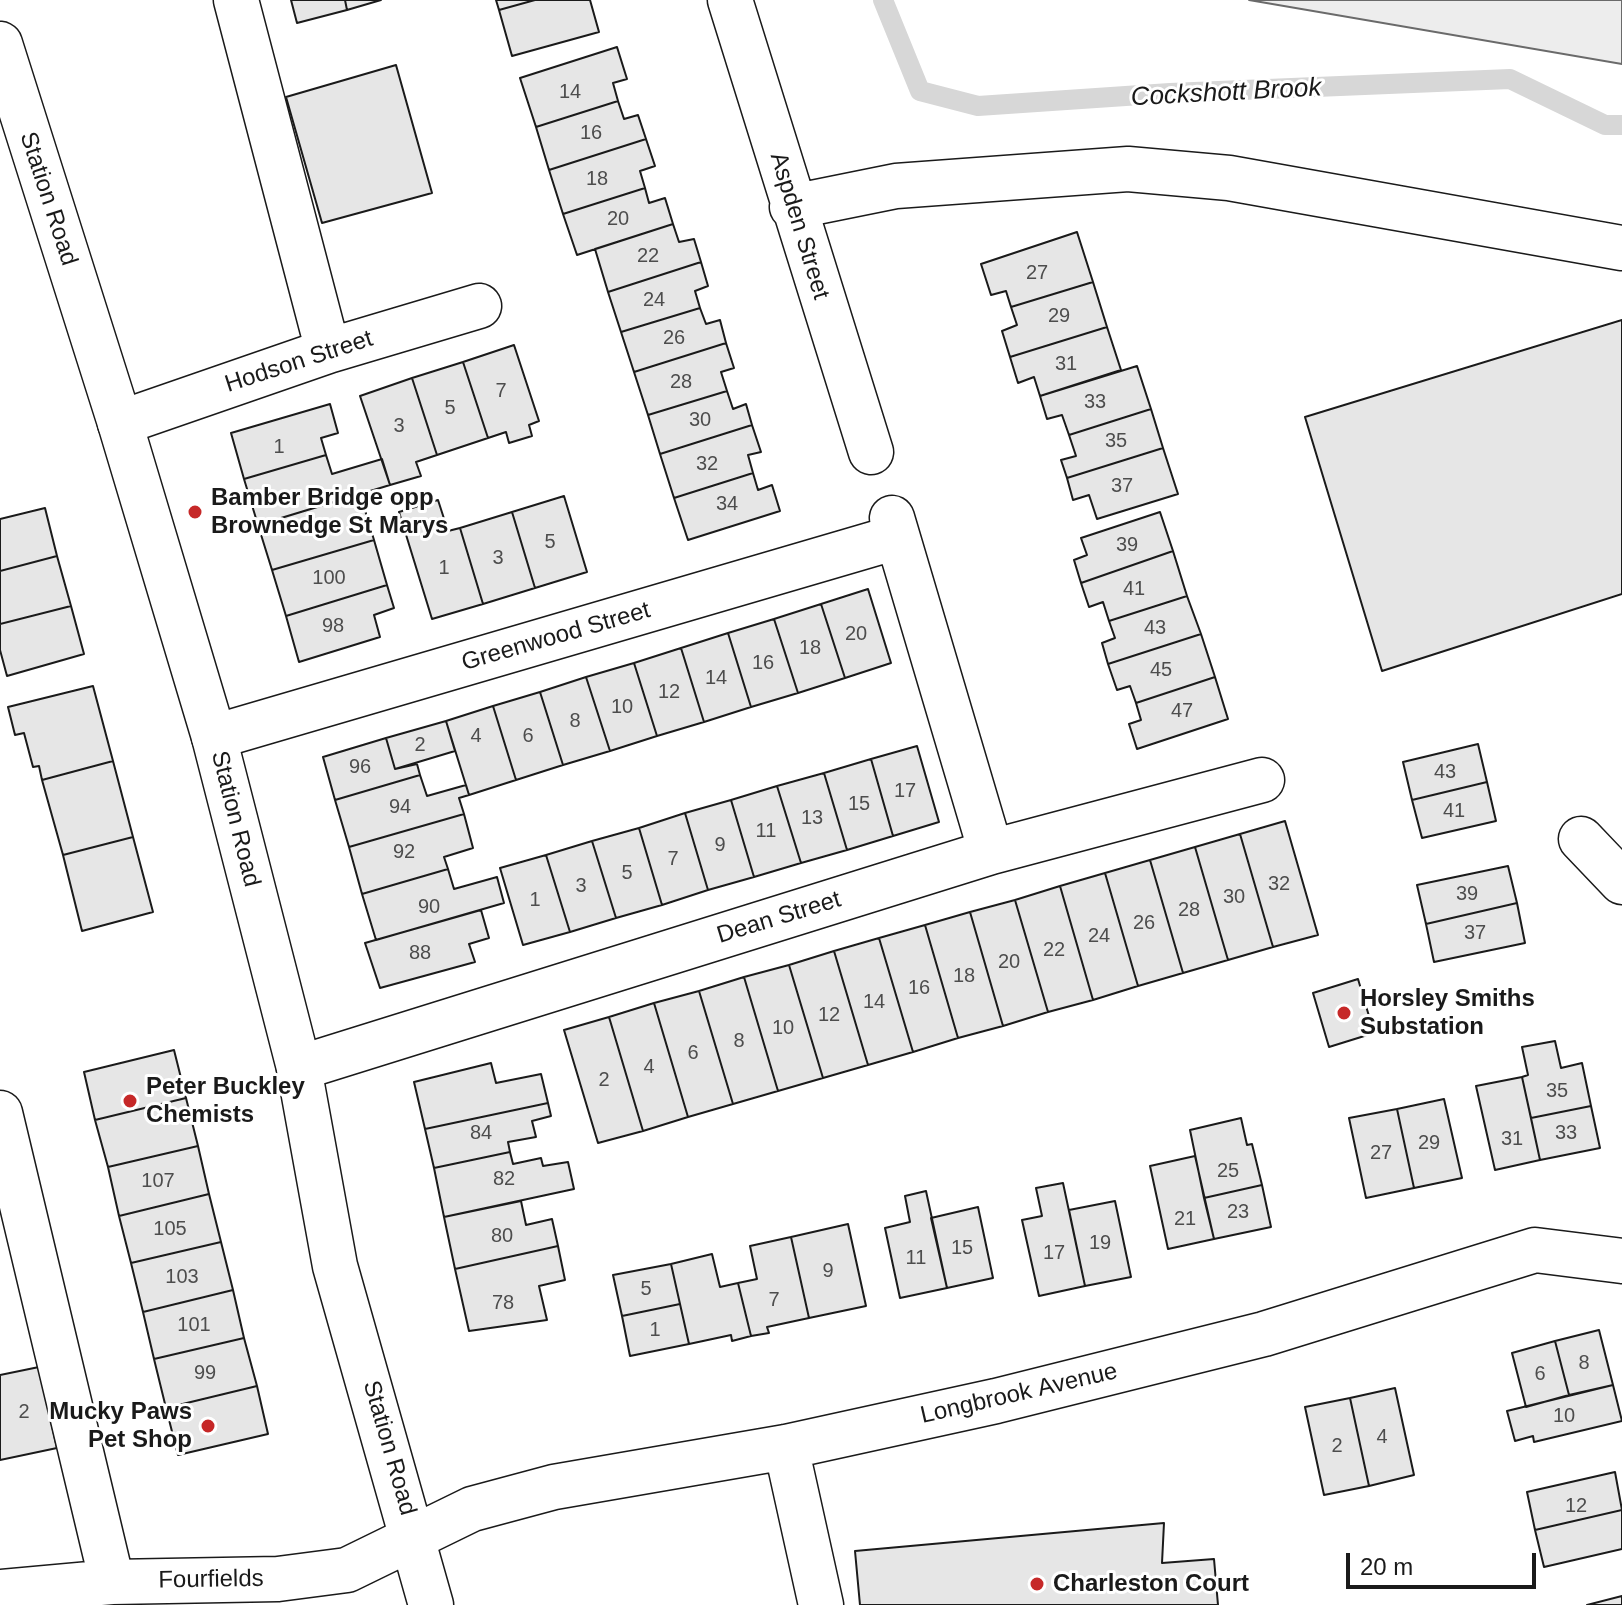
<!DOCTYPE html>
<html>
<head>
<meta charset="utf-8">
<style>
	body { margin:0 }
	#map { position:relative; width:1622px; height:1605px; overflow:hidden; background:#fff; font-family:Arial,sans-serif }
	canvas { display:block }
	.scale { position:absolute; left:1346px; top:1553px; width:190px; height:36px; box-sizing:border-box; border:4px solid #1a1a1a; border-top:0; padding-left:10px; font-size:24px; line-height:28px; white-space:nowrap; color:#1a1a1a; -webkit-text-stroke:6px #fff; paint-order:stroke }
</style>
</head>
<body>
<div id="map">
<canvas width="1622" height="1605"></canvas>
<div class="scale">20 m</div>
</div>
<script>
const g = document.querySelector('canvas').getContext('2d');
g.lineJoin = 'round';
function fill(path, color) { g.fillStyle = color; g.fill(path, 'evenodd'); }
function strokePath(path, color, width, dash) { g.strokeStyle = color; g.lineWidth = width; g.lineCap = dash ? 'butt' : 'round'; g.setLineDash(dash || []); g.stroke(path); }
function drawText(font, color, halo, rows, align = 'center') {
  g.font = font + ' Arial,sans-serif'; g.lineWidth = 6; g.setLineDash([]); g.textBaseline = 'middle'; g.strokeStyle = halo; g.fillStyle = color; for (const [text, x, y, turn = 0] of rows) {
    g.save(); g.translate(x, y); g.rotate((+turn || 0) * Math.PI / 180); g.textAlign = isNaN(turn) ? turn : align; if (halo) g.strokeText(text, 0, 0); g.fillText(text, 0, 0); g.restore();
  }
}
const built = new Path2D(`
	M1249,0H1622V64Z`);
const stream = new Path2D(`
	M883,0L920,91L978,106L1170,93L1510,79L1605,125H1622`);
const building = new Path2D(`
	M291,0H345L347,10L297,23Z
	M345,0H381L347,10Z
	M496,0H535L499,10Z
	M535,0H590L599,32L512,56L499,10Z
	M617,47L627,79L613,83L618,101L536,127L520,78Z
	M396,65L432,193L322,223L286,97Z
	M618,101L624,119L638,115L646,139L549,170L536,127Z
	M646,139L655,166L640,171L645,188L563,214L549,170Z
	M645,188L649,203L665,198L673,224L577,255L563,214Z
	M673,224L679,242L694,239L701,262L608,292L595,249Z
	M1077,232L1093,282L1011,307L1006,291L991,295L981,264Z
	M701,262L708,286L695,291L700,308L621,332L608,292Z
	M1093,282L1107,327L1010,357L1002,331L1017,325L1011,307Z
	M700,308L706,324L720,320L726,343L634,372L621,332Z
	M1622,320V594L1382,671L1305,417Z
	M1107,327L1121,370L1040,396L1034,377L1018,383L1010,357Z
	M726,343L734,368L721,372L727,391L648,415L634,372Z
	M514,345L539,421L529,425L532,436L509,443L506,432L488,438L463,362Z
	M463,362L488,438L437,455L412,378Z
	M1137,366L1151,409L1069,435L1062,415L1047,419L1040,396Z
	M412,378L437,455L416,462L421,476L390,485L360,396Z
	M727,391L733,409L746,404L752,425L660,454L648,415Z
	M330,404L338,433L321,438L326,455L244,479L231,433Z
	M1151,409L1163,448L1067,478L1061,460L1076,456L1069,435Z
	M752,425L761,452L748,455L753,473L674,498L660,454Z
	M1163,448L1178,494L1097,519L1089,495L1073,500L1067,478Z
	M326,455L332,474L382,459L390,485L258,525L244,479Z
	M753,473L758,490L772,485L780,511L688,540L674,498Z
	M360,494L374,540L272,570L258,525Z
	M564,496L587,572L535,588L512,512Z
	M438,500L448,531L460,528L483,604L432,619L399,512Z
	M45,508L57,556L0,571V519Z
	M512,512L535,588L483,604L460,528Z
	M1160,512L1173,551L1081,583L1074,560L1087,555L1081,538Z
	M374,540L387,585L286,616L272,570Z
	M1173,551L1187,596L1109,621L1103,602L1089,607L1081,583Z
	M57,556L71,606L0,624V571Z
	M387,585L394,608L374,615L380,637L299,662L286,616Z
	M868,589L891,663L845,678L821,604Z
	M1187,596L1201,634L1108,664L1102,643L1115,638L1109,621Z
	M821,604L845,678L798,693L774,619Z
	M71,606L84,654L7,676L0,650V624Z
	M774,619L798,693L751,707L728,633Z
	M728,633L751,707L704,722L681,648Z
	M1201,634L1215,677L1136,703L1130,686L1117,690L1108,664Z
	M681,648L704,722L657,736L634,663Z
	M634,663L657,736L610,751L586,677Z
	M586,677L610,751L563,765L540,692Z
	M1215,677L1228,719L1137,749L1129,724L1141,720L1136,703Z
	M93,686L113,761L42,780L39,766L33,767L24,733L15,735L8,707Z
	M540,692L563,765L516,780L493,706Z
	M493,706L516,780L469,795L446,721Z
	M446,721L455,751L395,769L386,738Z
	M386,738L395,769L417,764L420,775L335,800L323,757Z
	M1478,744L1487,782L1412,800L1403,762Z
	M917,746L939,822L893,836L871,759Z
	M871,759L893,836L847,850L824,773Z
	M113,761L133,837L63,855L42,780Z
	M824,773L847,850L801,863L777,786Z
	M420,775L427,796L466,785L469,795L459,798L464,814L349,847L335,800Z
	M1487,782L1496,821L1422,838L1412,800Z
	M777,786L801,863L754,877L731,800Z
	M731,800L754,877L708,890L685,813Z
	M685,813L708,890L662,905L639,828Z
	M464,814L473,848L444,857L448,869L362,894L349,847Z
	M1285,821L1318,935L1273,947L1240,834Z
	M639,828L662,905L616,918L592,841Z
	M1240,834L1273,947L1228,960L1195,847Z
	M133,837L153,912L82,931L63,855Z
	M592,841L616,918L570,932L546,855Z
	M1195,847L1228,960L1183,973L1150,860Z
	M546,855L570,932L523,945L500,868Z
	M1150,860L1183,973L1138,986L1105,873Z
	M1508,866L1517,903L1426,924L1417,885Z
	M448,869L454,889L497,877L504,903L376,940L362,894Z
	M1105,873L1138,986L1093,1000L1060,886Z
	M1060,886L1093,1000L1048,1012L1015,900Z
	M1015,900L1048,1012L1003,1026L970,912Z
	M1517,903L1525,943L1434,962L1426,924Z
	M481,910L489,938L469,944L475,962L380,988L365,943Z
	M970,912L1003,1026L958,1038L925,925Z
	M925,925L958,1038L913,1052L879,938Z
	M879,938L913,1052L868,1065L834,951Z
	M834,951L868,1065L823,1078L789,965Z
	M789,965L823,1078L778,1091L744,977Z
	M744,977L778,1091L733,1104L699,991Z
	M1358,979L1374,1033L1329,1047L1313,993Z
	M699,991L733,1104L688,1117L654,1003Z
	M654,1003L688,1117L643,1131L609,1017Z
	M609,1017L643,1131L598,1143L564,1030Z
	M1555,1041L1561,1068L1582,1063L1591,1106L1531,1118L1522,1077L1528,1075L1522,1047Z
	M174,1050L186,1098L95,1120L84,1072Z
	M491,1063L496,1083L541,1074L548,1103L425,1129L414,1082Z
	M1522,1077L1540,1160L1495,1170L1476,1086Z
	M186,1098L198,1146L108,1167L95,1120Z
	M1444,1099L1462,1178L1414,1188L1397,1109Z
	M548,1103L551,1116L532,1121L536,1137L508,1142L510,1152L434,1168L425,1129Z
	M1591,1106L1600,1148L1540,1160L1531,1118Z
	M1397,1109L1414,1188L1366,1198L1349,1118Z
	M1241,1118L1247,1145L1252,1144L1262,1185L1204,1198L1190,1130Z
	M198,1146L209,1194L119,1216L108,1167Z
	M510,1152L513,1164L541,1158L543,1166L568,1162L574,1189L444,1217L434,1168Z
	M1195,1156L1214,1239L1168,1249L1150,1166Z
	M1063,1183L1085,1286L1039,1296L1022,1220L1042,1216L1036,1188Z
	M1262,1185L1271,1227L1214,1239L1204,1198Z
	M926,1191L947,1288L900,1298L885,1228L910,1222L905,1196Z
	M209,1194L221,1242L131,1263L119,1216Z
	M521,1201L526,1225L552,1219L558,1246L455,1269L444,1217Z
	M1115,1201L1131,1277L1085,1286L1069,1210Z
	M978,1207L993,1278L947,1288L931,1218Z
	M848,1224L866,1306L809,1318L791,1237Z
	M791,1237L809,1318L767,1327L769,1333L751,1336L738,1283L757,1279L750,1246Z
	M221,1242L233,1290L143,1312L131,1263Z
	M558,1246L565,1280L539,1286L547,1320L469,1331L455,1269Z
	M712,1254L720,1287L738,1283L751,1336L732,1341L731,1335L689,1344L671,1264Z
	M671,1264L680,1304L622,1316L613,1275Z
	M233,1290L244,1338L154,1359L143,1312Z
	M680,1304L689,1344L630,1356L622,1316Z
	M1599,1330L1613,1385L1569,1395L1555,1341Z
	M244,1338L257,1386L166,1408L154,1359Z
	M1555,1341L1569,1395L1526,1407L1512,1353Z
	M39,1367L57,1448L0,1460V1375Z
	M1613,1385L1622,1421L1534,1442L1533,1436L1515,1441L1507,1411Z
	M257,1386L268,1434L178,1455L166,1408Z
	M1395,1388L1414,1475L1369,1486L1350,1398Z
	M1350,1398L1369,1486L1324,1495L1305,1407Z
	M1615,1472L1622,1510L1535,1530L1527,1492Z
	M1622,1510V1549L1544,1567L1535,1530Z
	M1164,1523L1162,1563L1214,1559L1218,1605H860L855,1551Z
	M1622,1596V1605H1587Z`);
const minor = new Path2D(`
	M236,0L328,351
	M730,0L871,452
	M792,207L896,186L1128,169L1229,178L1622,248
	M120,423L328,351L479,306
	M892,518L991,852
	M214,737L897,537
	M1581,839L1622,882
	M299,1068L991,852L1262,780
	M0,1113L112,1582
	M786,1447L821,1605
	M0,1592L112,1582L278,1579L347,1570L472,1509L554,1487L786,1447L996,1401L1264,1334L1535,1250L1622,1261`);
const major = new Path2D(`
	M0,44L120,423L214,737L299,1068L335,1266L431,1605`);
const markers = [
	[195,512,8,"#c62828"],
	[1344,1013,8,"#c62828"],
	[130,1101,8,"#c62828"],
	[208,1426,8,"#c62828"],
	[1037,1584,8,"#c62828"]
];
const numberNames = [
	["14",570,92],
	["16",591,133],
	["18",597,179],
	["20",618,219],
	["22",648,256],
	["27",1037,273],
	["24",654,300],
	["29",1059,316],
	["26",674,338],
	["31",1066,364],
	["28",681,382],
	["7",501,391],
	["33",1095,402],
	["5",450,408],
	["30",700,420],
	["3",399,426],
	["35",1116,441],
	["1",279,447],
	["32",707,464],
	["37",1122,486],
	["34",727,504],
	["5",550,542],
	["39",1127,545],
	["3",498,558],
	["1",444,568],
	["100",329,578],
	["41",1134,589],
	["98",333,626],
	["43",1155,628],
	["20",856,634],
	["18",810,648],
	["16",763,663],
	["45",1161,670],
	["14",716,678],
	["12",669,692],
	["10",622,707],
	["47",1182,711],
	["8",575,721],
	["4",476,736],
	["6",528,736],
	["2",420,745],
	["96",360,767],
	["43",1445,772],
	["17",905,791],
	["15",859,804],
	["94",400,807],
	["41",1454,811],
	["13",812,818],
	["11",766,831],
	["9",720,845],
	["92",404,852],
	["7",673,859],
	["5",627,873],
	["32",1279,884],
	["3",581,886],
	["39",1467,894],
	["30",1234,897],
	["1",535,900],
	["90",429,907],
	["28",1189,910],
	["26",1144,923],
	["37",1475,933],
	["24",1099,936],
	["22",1054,950],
	["88",420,953],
	["20",1009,962],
	["18",964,976],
	["16",919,988],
	["14",874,1002],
	["12",829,1015],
	["10",783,1028],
	["8",739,1041],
	["6",693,1053],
	["4",649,1067],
	["2",604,1080],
	["35",1557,1091],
	["84",481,1133],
	["33",1566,1133],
	["31",1512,1139],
	["29",1429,1143],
	["27",1381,1153],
	["25",1228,1171],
	["82",504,1179],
	["107",158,1181],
	["23",1238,1212],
	["21",1185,1219],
	["105",170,1229],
	["80",502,1236],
	["19",1100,1243],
	["15",962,1248],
	["17",1054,1253],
	["11",916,1258],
	["9",828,1271],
	["103",182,1277],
	["5",646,1289],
	["7",774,1300],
	["78",503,1303],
	["101",194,1325],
	["1",655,1330],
	["8",1584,1363],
	["99",205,1373],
	["6",1540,1374],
	["2",24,1412],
	["10",1564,1416],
	["4",1382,1437],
	["2",1337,1446],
	["12",1576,1506]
];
const streetNames = [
	["Station Road",48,199,72],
	["Aspden Street",799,226,73],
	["Hodson Street",299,362,-18],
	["Greenwood Street",556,637,-16],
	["Station Road",235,819,76],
	["Dean Street",779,918,-17],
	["Longbrook Avenue",1019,1394,-13],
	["Station Road",389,1448,74],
	["Fourfields",211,1580,-1]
];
const poiNames = [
	["Bamber Bridge opp",211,498],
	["Brownedge St Marys",211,526],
	["Horsley Smiths",1360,999],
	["Substation",1360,1027],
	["Peter Buckley",146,1087],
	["Chemists",146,1115],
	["Mucky Paws",192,1412,"right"],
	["Pet Shop",192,1440,"right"],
	["Charleston Court",1053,1584]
];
const waterNames = [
	["Cockshott Brook",1226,93,-3]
];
fill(built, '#ededed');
strokePath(built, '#6a6a6a', 2);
strokePath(stream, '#d7d7d7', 20);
fill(building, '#e6e6e6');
strokePath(building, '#1a1a1a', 2);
strokePath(minor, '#1a1a1a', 47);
strokePath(major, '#1a1a1a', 47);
strokePath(minor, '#fff', 44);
strokePath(major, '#fff', 44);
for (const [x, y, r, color] of markers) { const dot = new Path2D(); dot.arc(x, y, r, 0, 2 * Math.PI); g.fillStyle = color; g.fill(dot); strokePath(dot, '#fff', 3); }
drawText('20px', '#4d4d4d', null, numberNames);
drawText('24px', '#1a1a1a', '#fff', streetNames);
drawText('bold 24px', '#1a1a1a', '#fff', poiNames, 'left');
drawText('italic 26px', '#1a1a1a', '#fff', waterNames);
</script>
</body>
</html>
